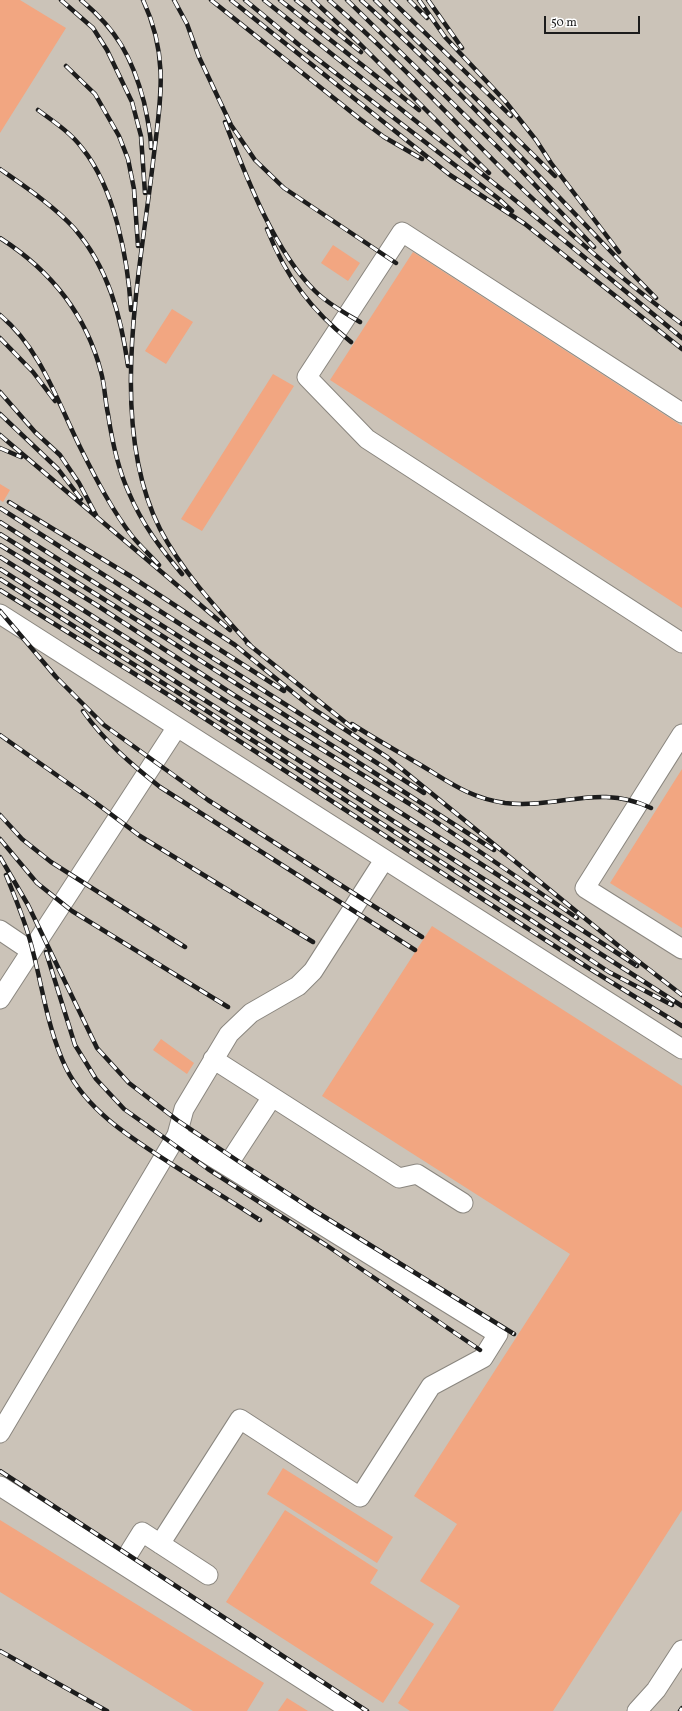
<!DOCTYPE html>
<html>
<head>
<meta charset="utf-8">
<style>
	body { margin:0 }
	#map { position:relative; width:682px; height:1711px; overflow:hidden; background:#f8f0e2; font-family:Vollkorn,serif }
	canvas { display:block }
	.scale { position:absolute; left:544px; top:16px; width:96px; height:18px; box-sizing:border-box; border:2px solid #1c1c1c; border-top:0; padding-left:5px; font-size:12px; line-height:14px; white-space:nowrap; color:#1c1c1c; -webkit-text-stroke:3px #fff; paint-order:stroke }
</style>
</head>
<body>
<div id="map">
<canvas width="682" height="1711"></canvas>
<div class="scale">50 m</div>
</div>
<script>
const g = document.querySelector('canvas').getContext('2d');
g.lineJoin = 'round';
function fill(path, color) { g.fillStyle = color; g.fill(path, 'evenodd'); }
function strokePath(path, color, width, dash) { g.strokeStyle = color; g.lineWidth = width; g.lineCap = dash ? 'butt' : 'round'; g.setLineDash(dash || []); g.stroke(path); }
const industrial = new Path2D(`
	M0,0H682V1711H0Z`);
const building = new Path2D(`
	M0,0H20L66,28L0,133Z
	M333,245L360,263L348,281L321,263Z
	M413,252L682,426V608L330,380Z
	M172,309L193,322L166,364L145,351Z
	M273,374L294,386L202,531L181,519Z
	M0,484L10,490L3,502L0,500Z
	M682,769V928L610,883Z
	M432,926L682,1086V1510L553,1711H410L398,1703L460,1606L420,1581L457,1524L414,1496L570,1254L322,1096Z
	M161,1039L194,1063L187,1074L153,1050Z
	M283,1468L393,1537L377,1563L267,1494Z
	M285,1510L378,1570L370,1583L434,1624L383,1703L226,1602Z
	M0,1520L264,1683L247,1711H193L0,1592Z
	M287,1698L308,1711H278Z`);
const minor = new Path2D(`
	M682,413L402,232L307,377L367,439L682,643
	M0,614L682,1049
	M682,734L585,888L682,949
	M0,930L31,951
	M0,999L177,727
	M213,1059L399,1178L417,1174L463,1203
	M227,1166L272,1097
	M0,1433L177,1135L184,1109L229,1034L251,1013L298,986L313,971L384,860
	M0,1486L352,1711
	M160,1544L240,1419L360,1497L431,1386L483,1358L498,1334L177,1135
	M122,1564L142,1532L208,1575
	M637,1711L656,1690L682,1650`);
const rail = new Path2D(`
	M61,0L93,28L107,50L132,102L141,136L145,193
	M81,0C117,30 132,57 144,102C147,117 151,133 151,148
	M143,0C170,58 160,102 153,162C140,275 107,424 160,529C183,573 218,610 251,646
	M174,0L187,24L199,57L231,125L255,160L284,188L396,263
	M211,0L360,119L384,137L422,159
	M231,0L450,175L525,224L682,349
	M245,0L298,44L499,199L512,211
	M264,0L520,204L682,338
	M280,0L419,110
	M296,0L361,52
	M313,0L356,40L489,173
	M329,0C392,54 449,116 507,174C561,227 621,279 682,324
	M347,0L515,164L594,247
	M361,0C466,93 558,199 656,298
	M375,0L555,176
	M391,0L511,116
	M409,0L427,18
	M419,0L445,37L505,101L536,140L551,163L619,252
	M428,0L462,48
	M66,66L95,94L119,136L128,159L134,189L138,246
	M38,110C53,121 71,133 82,148C115,188 128,260 131,310
	M225,122C246,176 274,251 315,291C328,304 345,313 360,322
	M0,169C24,186 54,206 74,228C108,267 121,316 128,366
	M267,229C286,277 311,310 351,342
	M0,238C50,270 86,314 101,372C105,386 105,401 108,414C112,441 118,469 129,493C142,524 161,549 182,574
	M0,315C41,349 58,403 81,449C96,479 112,510 132,536C140,546 150,555 159,565
	M0,338L33,372L55,401
	M0,392L35,432L60,455L79,483L96,515
	M0,414L58,469L81,499
	M0,435L230,630
	M0,448L21,457
	M9,502L132,577L235,645L312,708L387,757L620,947L682,995
	M0,508L284,691
	M0,522L424,793
	M0,534L164,637L494,850
	M0,545L95,604L234,695L413,806L577,918
	M0,557L478,862L637,966
	M0,569L682,1006
	M0,579L271,752L531,920L609,972L672,1005
	M0,590L167,694L587,967L682,1026
	M0,611L56,677L104,725L208,800L422,937
	M247,643L355,730
	M83,711C104,741 131,764 160,787L415,950
	M352,724C372,737 392,748 412,760C446,779 465,797 505,803C559,809 599,783 651,808
	M0,735L92,800L140,836L313,942
	M0,815L22,839L51,862L185,947
	M0,839L37,883L72,911L228,1007
	M0,857L28,905L97,1048L129,1083L177,1120L238,1161L315,1211L514,1334
	M6,875C14,895 23,916 29,937C42,981 46,1026 66,1068C88,1112 133,1139 173,1165C201,1183 231,1201 260,1220
	M46,952L75,1045L96,1079L124,1109L208,1169L326,1245L480,1350
	M0,1471L367,1711
	M0,1651L107,1711
	M680,1711L682,1708`);
fill(industrial, '#cbc3b8');
fill(building, '#f2a681');
strokePath(minor, '#8a867f', 21);
strokePath(minor, '#fff', 19);
strokePath(rail, '#1c1c1c', 4.5);
strokePath(rail, '#fff', 3, [9]);
</script>
</body>
</html>
